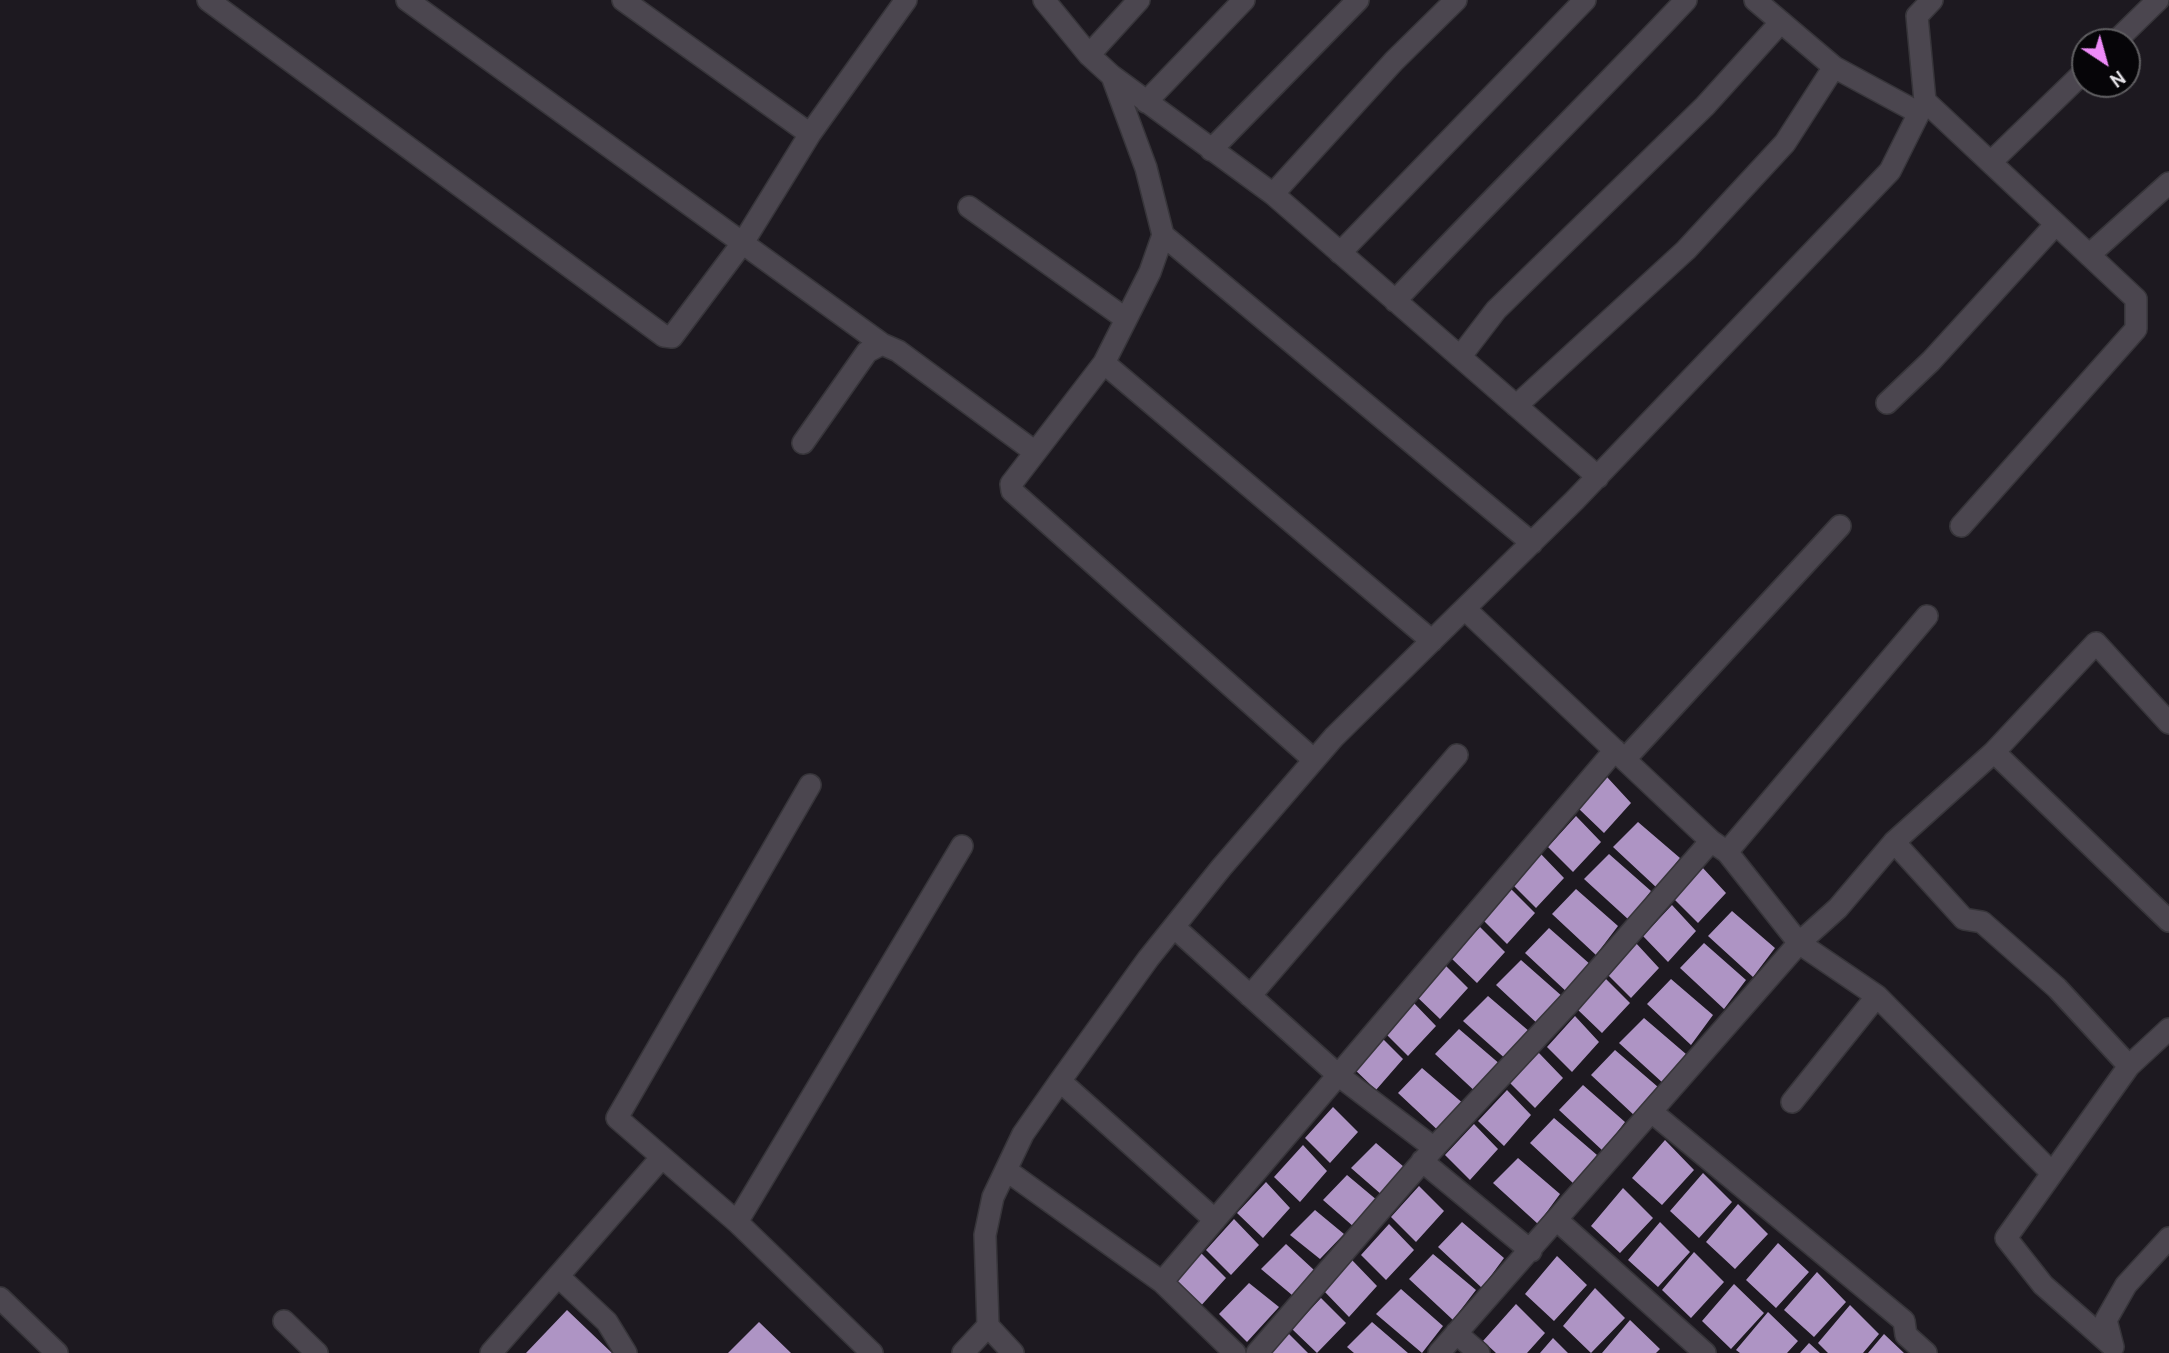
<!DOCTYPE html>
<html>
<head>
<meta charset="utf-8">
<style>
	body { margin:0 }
	#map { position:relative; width:2169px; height:1353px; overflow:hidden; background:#1d1920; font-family:Cabin,sans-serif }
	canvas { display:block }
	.north { position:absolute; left:2071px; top:28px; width:70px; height:70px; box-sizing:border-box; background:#060508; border:2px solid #5e5d60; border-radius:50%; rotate:144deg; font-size:19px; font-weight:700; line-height:28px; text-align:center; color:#e2e0e5 }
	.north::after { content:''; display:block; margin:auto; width:24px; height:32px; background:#ee8bf8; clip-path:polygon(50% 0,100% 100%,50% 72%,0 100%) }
</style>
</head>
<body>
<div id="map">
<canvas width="2169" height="1353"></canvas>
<div class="north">N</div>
</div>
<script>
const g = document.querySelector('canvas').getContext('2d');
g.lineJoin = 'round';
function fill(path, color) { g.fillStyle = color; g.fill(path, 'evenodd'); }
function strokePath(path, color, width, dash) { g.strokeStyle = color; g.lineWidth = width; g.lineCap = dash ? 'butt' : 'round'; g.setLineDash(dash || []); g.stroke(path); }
const building = new Path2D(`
	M1607,777L1631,803L1604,833L1578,808Z
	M1576,816L1601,842L1573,872L1548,847Z
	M1638,822L1680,858L1657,888L1613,847Z
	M1539,852L1564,878L1536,908L1511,883Z
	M1609,854L1651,891L1629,920L1584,879Z
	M1702,867L1726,893L1698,923L1673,898Z
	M1510,888L1535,913L1507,944L1482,919Z
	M1576,889L1618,926L1596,955L1552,914Z
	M1672,905L1696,931L1668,962L1643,936Z
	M1732,911L1775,948L1753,977L1708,936Z
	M1480,927L1505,952L1477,983L1451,958Z
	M1549,928L1591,965L1569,994L1525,953Z
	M1635,942L1659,968L1631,998L1606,973Z
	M1704,943L1746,980L1724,1009L1680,968Z
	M1521,960L1563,997L1540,1026L1496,985Z
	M1443,963L1468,988L1440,1019L1414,994Z
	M1605,978L1630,1003L1602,1033L1577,1009Z
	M1671,979L1713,1015L1691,1045L1647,1004Z
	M1488,996L1530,1032L1508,1061L1463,1021Z
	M1411,1000L1436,1026L1408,1056L1383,1031Z
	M1575,1016L1599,1042L1572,1072L1547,1047Z
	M1644,1018L1686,1054L1664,1084L1619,1043Z
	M1459,1029L1501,1065L1479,1095L1435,1054Z
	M1378,1034L1403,1059L1376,1090L1350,1065Z
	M1615,1050L1658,1087L1635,1116L1591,1075Z
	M1538,1052L1563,1078L1535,1108L1510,1083Z
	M1422,1068L1465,1105L1443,1135L1398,1093Z
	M1583,1085L1625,1122L1603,1151L1559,1110Z
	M1507,1090L1531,1115L1504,1146L1478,1121Z
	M1333,1107L1358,1132L1330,1163L1305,1138Z
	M1554,1118L1597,1155L1574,1184L1530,1143Z
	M1474,1124L1498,1149L1470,1180L1445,1155Z
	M1665,1140L1694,1170L1662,1205L1632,1178Z
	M1376,1143L1404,1167L1382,1195L1351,1168Z
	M1303,1145L1327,1171L1300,1202L1274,1177Z
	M1518,1158L1560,1194L1538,1224L1493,1183Z
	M1703,1173L1732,1202L1699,1238L1670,1211Z
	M1347,1175L1378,1201L1354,1227L1323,1200Z
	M1266,1182L1290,1208L1263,1238L1237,1213Z
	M1419,1186L1444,1211L1416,1242L1391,1217Z
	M1623,1188L1653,1218L1620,1253L1591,1226Z
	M1738,1204L1768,1234L1735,1269L1706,1242Z
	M1315,1210L1344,1234L1320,1259L1290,1235Z
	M1234,1219L1259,1245L1231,1275L1206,1250Z
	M1462,1222L1504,1258L1482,1288L1438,1247Z
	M1660,1222L1690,1252L1658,1287L1628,1260Z
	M1389,1224L1414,1250L1386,1280L1361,1255Z
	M1778,1243L1809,1272L1776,1308L1746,1280Z
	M1286,1244L1314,1270L1292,1295L1261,1269Z
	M1694,1252L1724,1282L1691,1318L1662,1290Z
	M1201,1253L1226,1278L1198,1309L1173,1284Z
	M1433,1254L1476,1290L1453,1320L1409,1279Z
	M1557,1256L1587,1285L1554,1321L1525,1294Z
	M1352,1260L1377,1286L1349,1317L1324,1291Z
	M1817,1272L1846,1302L1814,1337L1784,1310Z
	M1249,1283L1279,1307L1247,1342L1219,1314Z
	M1734,1284L1764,1313L1731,1349L1702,1321Z
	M1595,1288L1625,1318L1591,1353L1563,1326Z
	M1401,1289L1443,1326L1422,1353L1376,1314Z
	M1321,1298L1346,1323L1317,1353L1292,1329Z
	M1516,1304L1545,1333L1527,1353H1496L1483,1341Z
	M1850,1305L1879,1334L1863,1353H1828L1818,1343Z
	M567,1310L612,1353H526Z
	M1768,1312L1798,1341L1787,1353H1740L1736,1350Z
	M1630,1320L1660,1349L1656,1353H1602Z
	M759,1322L791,1353H728Z
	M1372,1322L1408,1353H1354L1347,1347Z
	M1287,1332L1308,1353H1268Z
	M1884,1334L1904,1353H1868Z
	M1553,1338L1568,1353H1540Z
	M1809,1343L1820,1353H1800Z`);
const minor = new Path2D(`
	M208,0L664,336L672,337L744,241L810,134L906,0
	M407,0L882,344
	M623,0L810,134
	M1044,0L1089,55L1112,76L1146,168L1163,235L1150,272L1104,363L1011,484L1012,491L1314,760
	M1755,0L1834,67L1919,113
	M2115,42L2158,0
	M1089,55L1139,0
	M1112,76L1273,194L1598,477
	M1925,101L2136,299V329L1961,526
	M1146,102L1244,0
	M1211,150L1358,0
	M1991,162L2085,71
	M1273,194L1394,61L1456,0
	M969,207L1126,319
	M1163,235L1532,543
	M1340,253L1585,0
	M2089,255L2169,183
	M1395,301C1491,199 1590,102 1686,0
	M1460,357L1496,310L1705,106L1781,22
	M1104,363L1432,641
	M1887,403L1931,361L2056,224
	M1516,406L1686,250L1785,143L1834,67
	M803,443L867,352L882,344L898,351L1035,452
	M2169,723L2096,643L1994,752L2169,921
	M1625,759L1840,526
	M1711,841L1727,852L1799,943L1877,996L1792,1102
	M1894,842L1964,919L1982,922L2057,988L2129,1066
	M1727,852L1927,616
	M1174,927L1338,1075L1434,1148
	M1250,996L1457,755
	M1877,996L2052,1173
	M1060,1081L1215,1220
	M1653,1113L1904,1321L1906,1335L1926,1353
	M1422,1161L1531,1251
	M1006,1170L1162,1282L1235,1353
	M1558,1221L1705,1353
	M737,1222L617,1118L810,785
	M558,1276L607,1322L626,1353
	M1162,1282L1615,750
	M0,1298L57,1353
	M284,1321L317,1353
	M1456,1333L1479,1353
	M2111,1345L2043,1285L2006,1238L2129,1066L2169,1029
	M2113,1347L2106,1320L2126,1285L2169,1238
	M491,1353L662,1157
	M872,1353L737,1222L962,846
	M963,1353L988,1326
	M1013,1353L988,1326L985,1235L993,1197L1023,1134L1060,1081L1148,959L1221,868L1334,737L1575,500L1890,171L1925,101L1917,16L1932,0
	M1257,1353L1434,1148L1571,1001L1711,841L1465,609
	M1439,1353L1799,943L1838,908L1894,842L1994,752`);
fill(building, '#ae94c4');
strokePath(minor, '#37353a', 24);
strokePath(minor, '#4b464f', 21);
</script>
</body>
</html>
